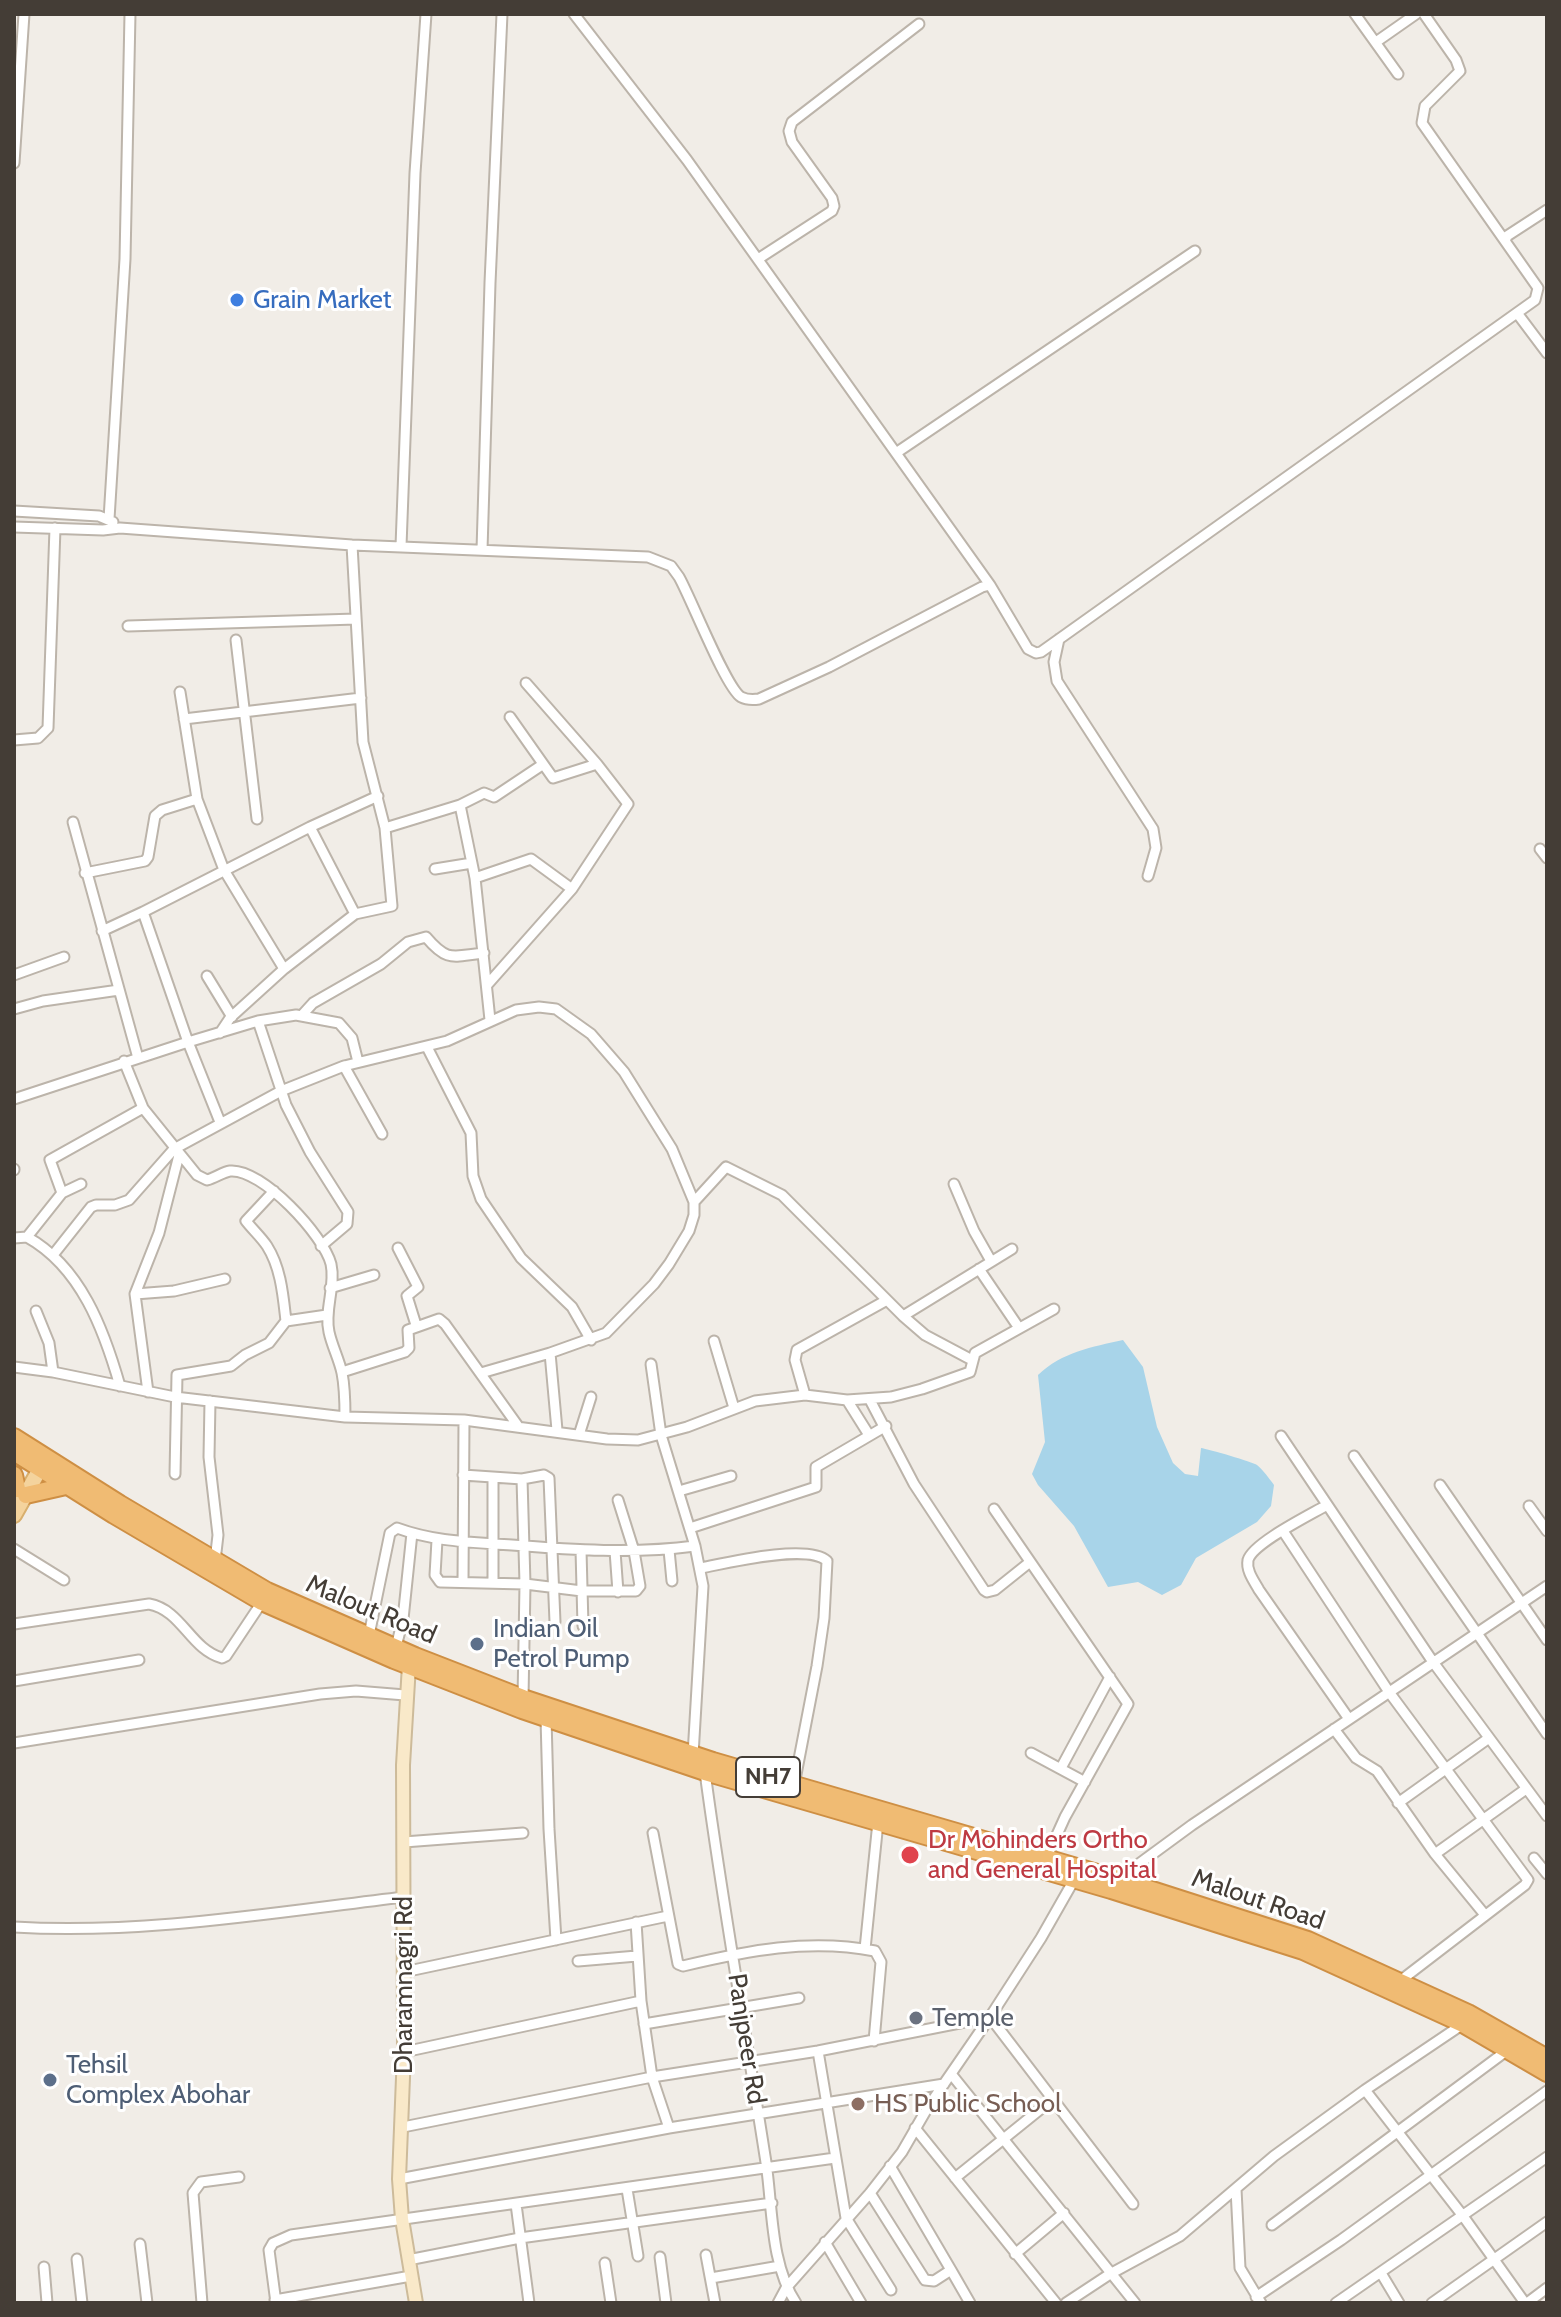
<!DOCTYPE html>
<html>
<head>
<meta charset="utf-8">
<style>
	body { margin:0 }
	#map { position:relative; width:1561px; height:2317px; overflow:hidden; background:#f1ede7; font-family:Cabin,sans-serif }
	canvas { display:block }
	.frame { position:absolute; inset:0; border:16px solid #443d36; pointer-events:none }
</style>
</head>
<body>
<div id="map">
<canvas width="1561" height="2317"></canvas>
<div class="frame"></div>
</div>
<script>
const g = document.querySelector('canvas').getContext('2d');
g.lineJoin = 'round';
function fill(path, color) { g.fillStyle = color; g.fill(path, 'evenodd'); }
function strokePath(path, color, width, dash) { g.strokeStyle = color; g.lineWidth = width; g.lineCap = dash ? 'butt' : 'round'; g.setLineDash(dash || []); g.stroke(path); }
function drawText(font, color, halo, rows, align = 'center') {
  g.font = font + ' Cabin,sans-serif'; g.lineWidth = 6; g.setLineDash([]); g.textBaseline = 'middle'; g.strokeStyle = halo; g.fillStyle = color; for (const [text, x, y, turn = 0] of rows) {
    g.save(); g.translate(x, y); g.rotate((+turn || 0) * Math.PI / 180); g.textAlign = isNaN(turn) ? turn : align; if (halo) g.strokeText(text, 0, 0); g.fillText(text, 0, 0); g.restore();
  }
}
const water = new Path2D(`
	M1123,1340L1143,1367L1157,1427L1173,1463L1185,1474L1198,1476L1201,1448C1208,1449 1253,1462 1257,1465C1263,1470 1269,1478 1274,1485L1271,1506L1257,1522L1196,1558L1181,1585L1162,1595L1138,1582L1108,1587L1074,1526L1038,1485L1032,1474L1045,1442L1038,1375C1062,1352 1092,1347 1123,1340Z`);
const street = new Path2D(`
	M574,14L687,160L990,585
	M1355,14L1398,74
	M1424,14L1456,60L1460,71L1425,106L1422,123L1505,241
	M1376,42L1416,14
	M14,163L24,14
	M758,259L832,211L834,206L832,198L792,142L789,131L792,122L919,24
	M1517,313L1547,353
	M896,453L1195,251
	M14,511L99,516L113,522
	M109,519L125,259L130,14
	M14,527L103,530L120,528L352,545L648,557L671,566L679,577C691,598 726,688 741,697C747,700 753,700 759,699L829,667L982,587L990,585L1028,649L1036,653L1041,652L1535,300L1538,288L1505,241L1507,236L1547,210
	M401,546L415,173L426,14
	M482,550L490,283L502,14
	M128,626L356,619
	M1059,639L1054,662L1057,681L1153,829L1156,848L1148,876
	M236,640L257,819
	M180,692L197,799L224,870L284,969
	M510,717L553,778L597,764
	M184,719L361,698
	M14,740L38,738L48,728L55,528
	M460,805L475,878L490,1020
	M73,822L138,1058
	M310,827L355,914
	M385,828L460,805L484,793L494,797L542,765
	M1540,849L1547,858
	M435,869L472,863
	M85,873L145,861L148,857L155,816L162,810L197,799
	M475,878L531,859L572,889
	M102,931L143,912
	M14,975L64,957
	M207,976L232,1017
	M487,985L572,889L628,804L597,764L526,683
	M14,1009L43,1001L119,990
	M303,1014L313,1003L381,964L408,942L426,937C448,963 453,956 484,953
	M258,1021L286,1105L310,1152L348,1212L347,1224L321,1246
	M220,1033L230,1018L284,969L355,914L392,906L385,828L363,742L352,545
	M427,1047L471,1133L473,1176L481,1199L521,1258L572,1307L591,1340
	M124,1061L143,1108L197,1175L207,1180C215,1178 223,1172 230,1171C262,1168 324,1236 331,1264C336,1286 324,1310 329,1332C332,1346 339,1359 342,1373C345,1388 345,1402 345,1417
	M344,1066L382,1134
	M14,1099L188,1042L258,1021L296,1015L339,1023L352,1038L358,1062
	M220,1122L188,1042L143,912L310,827L378,796
	M14,1170V1169
	M954,1184L974,1231L991,1261
	M274,1191L246,1221C253,1230 261,1237 267,1246C281,1268 283,1295 286,1321
	M62,1193L50,1160L143,1108
	M694,1202L726,1167L782,1195L903,1316L925,1335L972,1360
	M27,1237C81,1267 104,1330 120,1386
	M14,1238L27,1237L62,1193L81,1184
	M398,1248L418,1287L407,1296L416,1325
	M53,1255L91,1207L96,1205H115L129,1200L174,1149L281,1091L344,1066L447,1041L516,1010L539,1007L556,1009L591,1034L624,1072L672,1149L694,1202V1215L689,1231L669,1264L654,1284L606,1333L550,1353L557,1430
	M979,1269L1019,1328
	M330,1288L374,1275
	M135,1294L174,1291L225,1279
	M36,1311L49,1343L53,1372
	M903,1316L1012,1249
	M714,1341L734,1408
	M651,1364L661,1435L695,1546L703,1586L693,1755
	M14,1367L53,1372L175,1397L345,1417L464,1420L607,1439L638,1440L687,1427L755,1401L805,1395L847,1400L891,1397L922,1389L970,1372L975,1353L1054,1309
	M342,1372L405,1352L409,1348L408,1330L439,1319L445,1324L518,1426
	M481,1373L550,1353
	M148,1392L135,1294L159,1233L179,1155
	M805,1395L795,1360L797,1350L887,1300
	M847,1400L869,1435
	M870,1400L914,1484L984,1590L987,1592L995,1590L1030,1562
	M210,1401L209,1457L218,1535L215,1561
	M579,1435L591,1397
	M1281,1436L1433,1662L1547,1816
	M1354,1456L1547,1734
	M175,1474L177,1375L231,1366L245,1355L269,1343L286,1321L327,1315
	M463,1475L522,1479L544,1475L549,1478L555,1622
	M493,1478V1583
	M522,1479L525,1584L523,1699
	M1440,1485L1547,1640
	M679,1491L731,1476
	M1327,1505C1310,1515 1253,1543 1248,1560C1246,1571 1254,1581 1259,1590L1349,1719
	M1529,1506L1547,1531
	M994,1509L1128,1704L1065,1817L1046,1859
	M690,1528L816,1487V1467L886,1426
	M1283,1531L1389,1692L1528,1880L1525,1885L1400,1981
	M437,1540L435,1575L440,1582L525,1584L582,1591H636L640,1586L634,1551L618,1500
	M14,1549L64,1580
	M581,1550L583,1626
	M669,1550L672,1581
	M615,1551L618,1592
	M701,1568C726,1563 808,1543 827,1561L824,1618L817,1666L794,1785
	M463,1582L464,1420
	M14,1624L149,1604C182,1610 190,1649 222,1658L226,1656L262,1602
	M369,1635L390,1533L397,1528C435,1542 472,1542 512,1545C573,1550 634,1554 695,1546
	M396,1647L403,1619L412,1533
	M14,1681L139,1660
	M546,1718L549,1829L556,1940
	M1334,1729L1356,1758L1377,1771L1435,1854L1485,1915
	M14,1743L320,1694L356,1691L405,1695
	M1031,1753L1085,1782
	M1061,1768L1110,1677
	M705,1772C722,1900 745,2028 765,2156C773,2203 769,2262 796,2303
	M1398,1803L1489,1738
	M653,1833L678,1964L683,1966C746,1951 809,1938 875,1951L881,1962L874,2041
	M404,1842L523,1833
	M1435,1854L1526,1789
	M1534,1858L1547,1874
	M1117,1880L1192,1825L1547,1586
	M636,1922L641,2001L652,2077L669,2128
	M14,1927C142,1935 277,1912 404,1897
	M865,1949L878,1822
	M578,1961L637,1956
	M404,1972L668,1916
	M644,2024L799,1998
	M818,2051L846,2218L891,2290
	M404,2052L641,2001
	M952,2075L1135,2303
	M1365,2090L1463,2216L1525,2303
	M403,2127L652,2077L818,2051L990,2017L1133,2204
	M915,2128L1056,2303
	M890,2166L951,2270
	M955,2178L1053,2099
	M399,2179L669,2128L944,2084
	M627,2189L638,2256
	M1236,2189L1240,2268L1261,2303
	M870,2193L925,2280L934,2281L951,2270L970,2303
	M516,2204L529,2303
	M1272,2225L1509,2049
	M825,2242L861,2303
	M140,2244L147,2303
	M1015,2254L1064,2213
	M706,2255L715,2303
	M660,2257L666,2303
	M77,2259L82,2303
	M408,2260L520,2238L772,2203
	M605,2263L611,2303
	M44,2267L47,2303
	M1381,2273L1399,2303
	M711,2278L780,2266
	M1256,2297L1341,2240L1547,2091
	M275,2300L411,2276
	M202,2303L193,2193L201,2182L239,2177
	M276,2303L269,2250L273,2243L291,2235L835,2158
	M778,2303L786,2288L870,2193L902,2152L928,2107L990,2017L1041,1938L1074,1880
	M1066,2303L1110,2274L1180,2236L1274,2156L1365,2090L1463,2024
	M1336,2303L1547,2157
	M1432,2303L1547,2222
	M1527,2303L1547,2288`);
const secondary = new Path2D(`
	M409,1665L403,1765L404,2052L399,2179L402,2219L416,2303`);
const primary = new Path2D(`
	M14,1515L44,1462`);
const highway = new Path2D(`
	M14,1437L120,1504L267,1591L415,1656L523,1698L713,1761L1118,1879L1308,1940L1468,2013L1547,2058
	M14,1452L114,1515L262,1602L394,1660L522,1710L705,1772L1111,1890L1303,1951L1463,2024L1547,2073
	M14,1475L17,1489
	M26,1495L66,1486`);
const markers = [
	[237,300,8,"#3f7fe0"],
	[477,1644,8,"#5c6f8a"],
	[910,1855,10,"#e0444e"],
	[916,2018,8,"#6b7280"],
	[50,2080,8,"#5c6f8a"],
	[858,2104,8,"#8d6e63"]
];
const shields = [
	[768,1777,64]
];
const shieldNames = [
	["NH7",768,1777]
];
const shopNames = [
	["Grain Market",253,300]
];
const streetNames = [
	["Malout Road",371,1610,23],
	["Malout Road",1258,1900,19],
	["Dharamnagri Rd",404,1985,-90],
	["Panjpeer Rd",746,2039,81]
];
const serviceNames = [
	["Indian Oil",493,1629],
	["Petrol Pump",493,1659],
	["Tehsil",66,2065],
	["Complex Abohar",66,2095]
];
const healthNames = [
	["Dr Mohinders Ortho",928,1840],
	["and General Hospital",928,1870]
];
const worshipNames = [
	["Temple",932,2018]
];
const educationNames = [
	["HS Public School",874,2104]
];
fill(water, '#a8d4e9');
strokePath(street, '#bcb4aa', 13);
strokePath(secondary, '#cdbb9a', 16);
strokePath(primary, '#d8af6e', 18);
strokePath(highway, '#ce8f44', 20);
strokePath(street, '#fff', 9);
strokePath(secondary, '#f9e9c9', 12);
strokePath(primary, '#f4d39d', 14);
strokePath(highway, '#f0bb73', 16);
for (const [x, y, r, color] of markers) { const dot = new Path2D(); dot.arc(x, y, r, 0, 2 * Math.PI); g.fillStyle = color; g.fill(dot); strokePath(dot, '#fff', 3); }
for (const [x, y, w] of shields) { const box = new Path2D(); box.roundRect(x - w / 2, y - 20, w, 40, 6); g.fillStyle = '#fff'; g.fill(box); strokePath(box, '#443d36', 2); }
drawText('bold 24px', '#443d36', null, shieldNames);
drawText('26px', '#366cbe', '#fff', shopNames, 'left');
drawText('26px', '#443d36', '#fff', streetNames);
drawText('26px', '#4e5e75', '#fff', serviceNames, 'left');
drawText('26px', '#be3a42', '#fff', healthNames, 'left');
drawText('26px', '#5b616d', '#fff', worshipNames, 'left');
drawText('26px', '#785e54', '#fff', educationNames, 'left');
</script>
</body>
</html>
